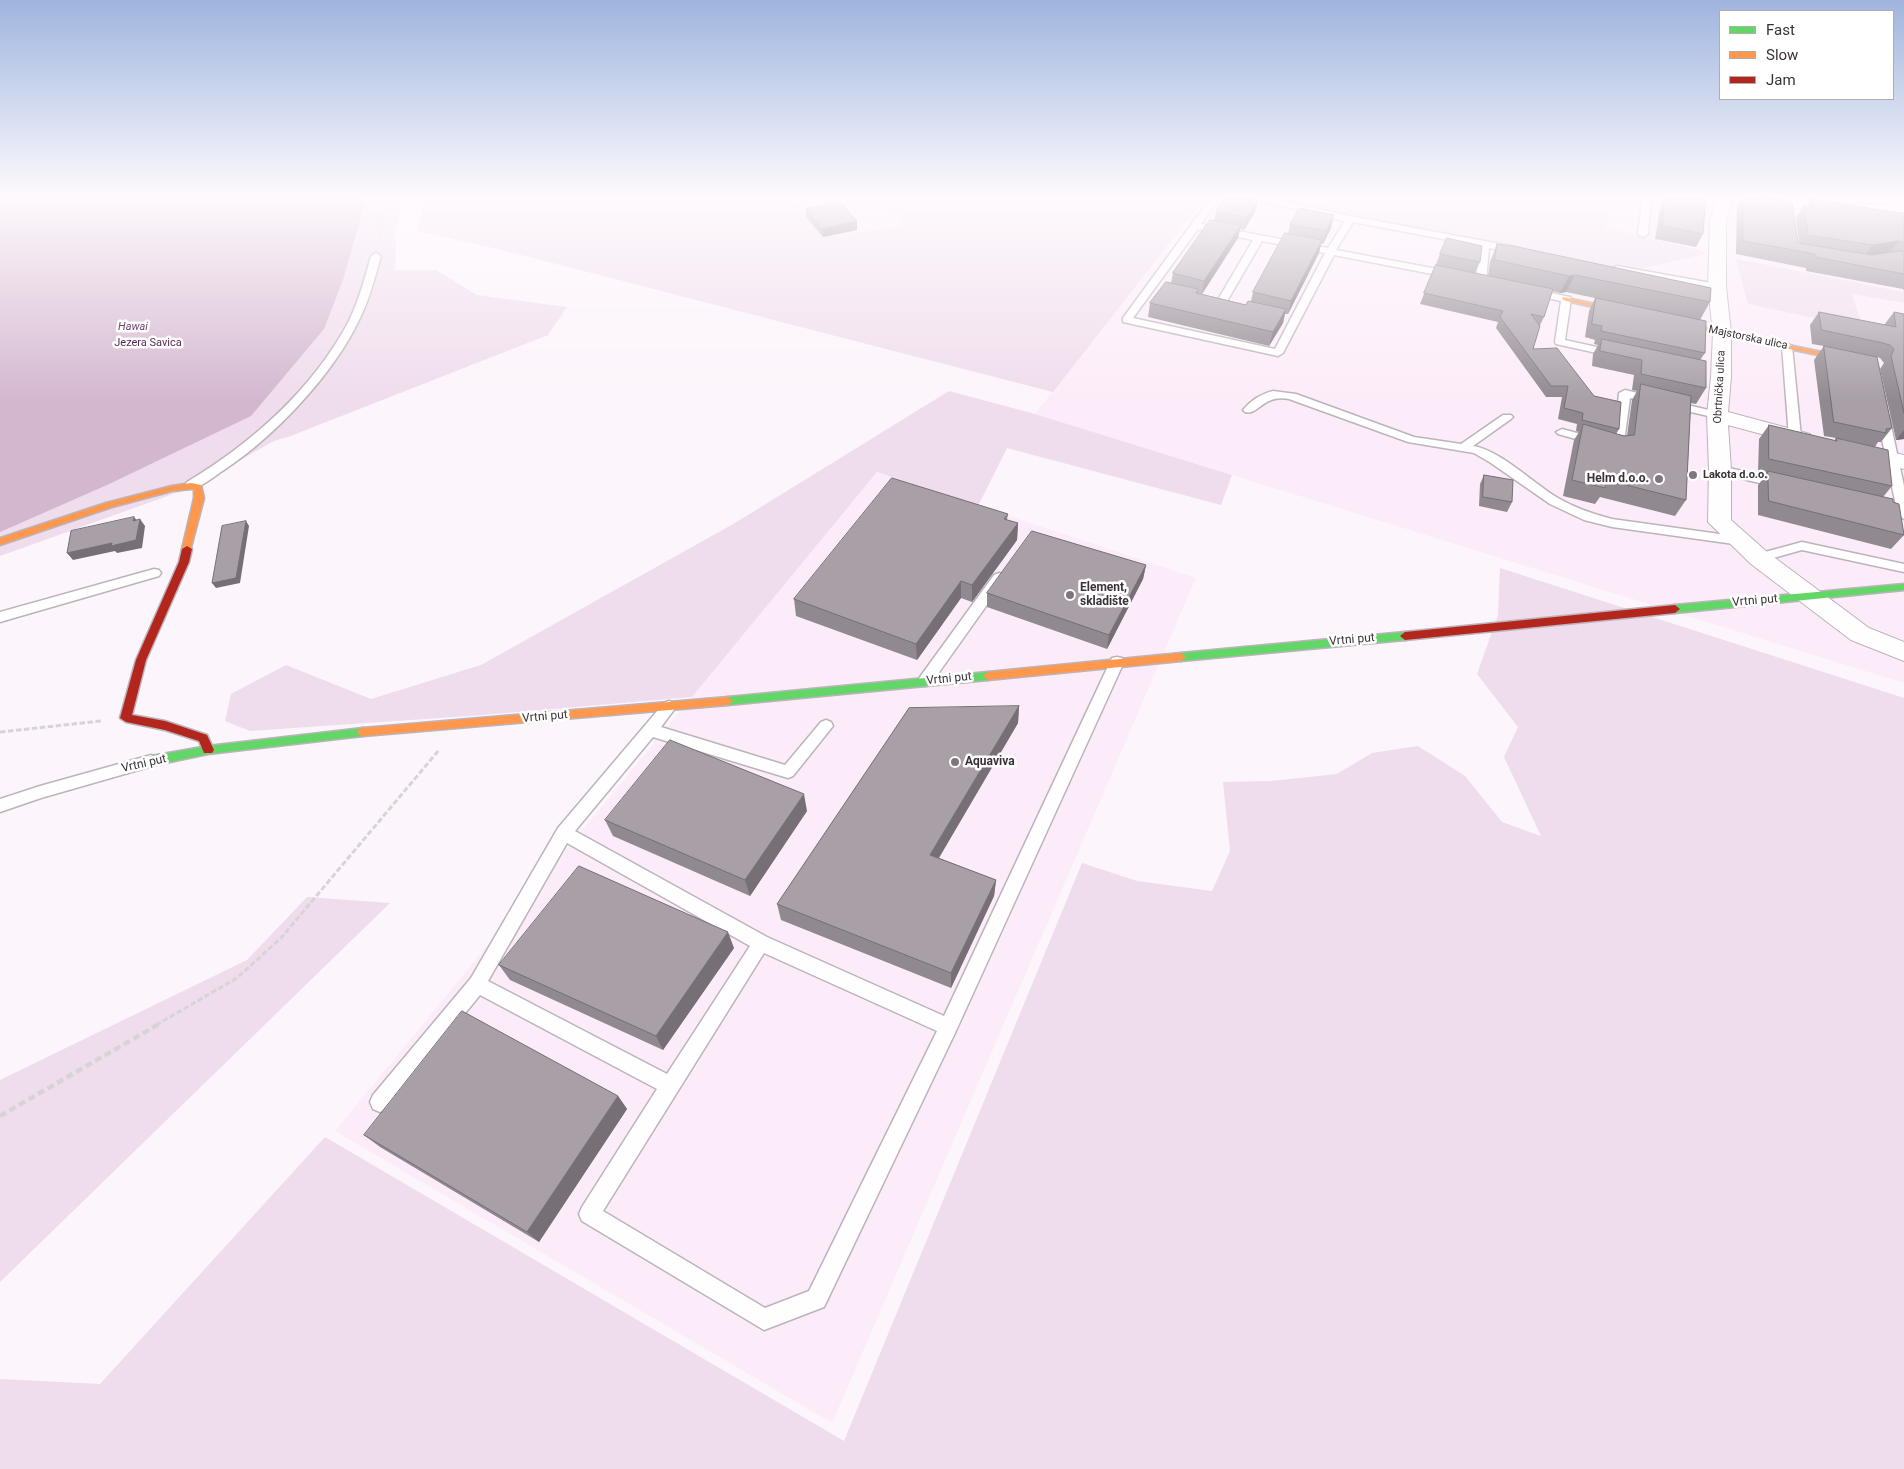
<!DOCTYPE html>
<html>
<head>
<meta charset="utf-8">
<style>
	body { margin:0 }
	#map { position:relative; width:1904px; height:1469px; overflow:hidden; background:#fcf5fb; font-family:Roboto,sans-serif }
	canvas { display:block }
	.legend { position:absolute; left:1719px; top:10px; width:175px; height:90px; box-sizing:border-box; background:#fff; border:1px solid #b0adaf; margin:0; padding:6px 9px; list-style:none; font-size:15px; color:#3a3138 }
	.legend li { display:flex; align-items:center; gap:10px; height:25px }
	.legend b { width:25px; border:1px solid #b0adaf }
</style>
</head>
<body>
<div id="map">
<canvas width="1904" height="1469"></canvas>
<ul class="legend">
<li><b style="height:6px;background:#63d668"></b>Fast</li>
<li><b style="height:6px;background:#ff974d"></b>Slow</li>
<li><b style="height:6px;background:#b3261e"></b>Jam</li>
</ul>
</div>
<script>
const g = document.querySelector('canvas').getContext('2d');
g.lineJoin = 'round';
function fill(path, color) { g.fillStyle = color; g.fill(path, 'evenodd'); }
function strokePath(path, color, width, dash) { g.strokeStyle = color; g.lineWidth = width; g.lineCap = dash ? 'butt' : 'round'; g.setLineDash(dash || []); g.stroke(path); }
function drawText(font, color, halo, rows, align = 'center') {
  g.font = font + ' Roboto,sans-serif'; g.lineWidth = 5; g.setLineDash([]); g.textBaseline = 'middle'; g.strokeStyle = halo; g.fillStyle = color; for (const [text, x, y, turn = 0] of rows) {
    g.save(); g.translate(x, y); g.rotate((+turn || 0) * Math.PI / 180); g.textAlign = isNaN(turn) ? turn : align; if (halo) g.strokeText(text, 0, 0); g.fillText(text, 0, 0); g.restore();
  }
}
const built = new Path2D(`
	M790,195H967L926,222L823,237Z
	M1207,195H1232L1705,253L1700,250L1605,228L1613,195H1657L1854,213L1904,212V292L1736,260L1862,328L1852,294L1904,303V683L1035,414Z
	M877,472L1196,578L832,1423L335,1131Z`);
const green = new Path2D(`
	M0,195H405L393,238L396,240L395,270H436L477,295L567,307L548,335L288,437L274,441L190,488L0,556Z
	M425,195H790L823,237L902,226L899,217L905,214L875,209L862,198L864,195H1207L1053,392L502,250L417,231Z
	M1232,195H1613L1606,228L1700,250L1705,254L1612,275Z
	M1736,259L1904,292V303L1852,294L1863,328L1748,304Z
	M949,391L1035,414L1232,475L1221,505L1007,448L978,506L877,472L692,697L483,715L250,731L225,721L231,694L286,665L371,699L481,665L735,523Z
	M1500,568L1904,698V1469H0V1379L100,1384L325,1137L844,1441L1082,863L1137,881L1212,891L1230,851L1223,782L1271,781L1337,774L1372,753L1418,746L1465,776L1502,822L1541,836L1504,757L1518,727L1477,674L1498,615Z
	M307,897L390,903L0,1282V1080L247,960Z`);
const water = new Path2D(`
	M0,195H367L343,280L324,329L251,416L107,485L0,532Z`);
const pathFar2 = new Path2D(`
	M378,244L386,195`);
const pathFar1 = new Path2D(`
	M0,732L101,721
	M156,1025L237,978L281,938L439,750`);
const path = new Path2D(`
	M0,1116L159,1024`);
const lane = new Path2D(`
	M846,195H856L845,204L821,210L817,207L839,200Z
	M1213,195H1222L1201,224L1328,248L1345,221L1236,195H1254L1350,216L1516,247L1521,250L1516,253L1489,248L1486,280L1481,283L1476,280L1480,246L1353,222L1336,250L1453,272L1458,275L1453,278L1334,255L1283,353L1278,356L1123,322V318ZM1198,229L1253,240L1216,303L1221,306L1226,303L1262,241L1325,253L1275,349L1133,318Z
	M1643,195H1651L1648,234L1643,237L1638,234Z
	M376,253L381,256C375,277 370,298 360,318C334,374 275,436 224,470C214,476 198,491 187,488L185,485L187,482C252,443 313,389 349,321C359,300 365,278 371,256Z
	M1617,266L1717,284L1722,287L1717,290L1614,271V267Z
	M1532,289L1570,297L1571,299L1565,340L1619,352L1620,354L1619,356L1615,357L1556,344L1555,342L1561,301L1529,294V290Z
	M1787,343L1792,346L1801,437L1795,440L1789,437L1782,346Z
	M1625,390L1721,413L1723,415L1717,418L1630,398L1623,450H1615L1558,434L1556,432L1562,429L1614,443L1619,393Z
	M1273,391L1296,394L1414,437L1461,444L1503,415H1511L1513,417L1511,419L1473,446C1500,450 1534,484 1558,498C1575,508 1593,514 1612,519L1741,537L1747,541L1741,545L1612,527L1584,520L1550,504L1491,463L1474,453L1408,442L1289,399C1263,394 1258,416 1245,412L1243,410C1251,400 1261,394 1273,391Z
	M1883,413L1889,416L1904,486V519L1898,515L1877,416Z
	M1720,466L1786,481L1788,484L1782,488L1716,473L1714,470Z
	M1802,542L1904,564V572L1802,550L1759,562L1753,558L1754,555Z
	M154,569L159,570L161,573L159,576L0,622V612Z
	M999,573L1004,575L1006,578L1004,581L930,685L925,686L920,685L918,681L920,677L994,575Z
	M1117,657L1122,658L1124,662L955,1033L824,1307L764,1330L582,1221L579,1214L582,1207L657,1089L480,995L387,1109L380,1112L373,1109L370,1102L373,1095L471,978L558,828L664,703L669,701L674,703L676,707L661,727L785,765L821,722L826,720L831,722L833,726L793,776L788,778L653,737L575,831L767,937L944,1016L1110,662L1112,658ZM567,843L750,946L667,1074L488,981ZM764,953L937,1031L809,1291L765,1308L603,1211Z
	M151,755L156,757L159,761L156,765L41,798L0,812V799L40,786Z`);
const street = new Path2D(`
	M1718,195L1733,197L1726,220V287L1731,333V377L1728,412L1810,434L1813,439L1810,444L1802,445L1728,425L1731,470V520L1767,552L1869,628L1904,642V661L1851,640L1751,564L1708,522L1709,470L1707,415L1711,377L1713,333L1708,287L1710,220Z
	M1758,195L1837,203L1904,206V216L1837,213L1750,203L1748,200L1750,197Z
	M1852,444L1904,455V469L1844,455L1841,450L1844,445Z`);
const fast = new Path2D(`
	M1904,584V590L1675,613L1670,609L1675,605Z
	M1405,632L1410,636L1405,640L1181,661L1176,657L1181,653Z
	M988,672L993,676L988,680L728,705L723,701L728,697Z
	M363,728L367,729L369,732L367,735L363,736L208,754L151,766L147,764L145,761L147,758L151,756L208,746Z`);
const slow = new Path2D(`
	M1563,297L1628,311L1632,313L1628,315L1566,301L1562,299Z
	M1667,320L1856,359L1860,361L1856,363L1670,324L1666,322Z
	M191,483L201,485L204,498L190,551H184L182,549L194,498V489H191L172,491L112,507L0,545V538L106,503L172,486Z
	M1181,653L1186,657L1181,661L988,680L983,676L988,672Z
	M728,697L733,701L728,705L363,736L359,735L357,732L359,729L363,728Z`);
const jam = new Path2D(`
	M187,546L192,549L189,562L146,660L132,715L165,721L207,735L214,750L212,753H204L199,741L165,730L126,722L120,718L136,660L179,562L182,549Z
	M1675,605L1680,609L1675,613L1405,640L1400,636L1405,632Z`);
const wall = new Path2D(`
	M1664,195H1704L1703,234L1696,247L1655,239L1661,201Z
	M1744,195H1753L1798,243H1799L1796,218L1804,205H1807L1811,199L1900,213H1904V291L1903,289L1806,271V268L1736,254L1737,207Z
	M1258,200L1255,212L1244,230L1240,229L1238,238L1202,294L1246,305L1251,301L1253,292L1288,234L1290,225L1331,228L1323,244H1321L1319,253L1288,314H1285L1283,323L1269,346L1148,317L1150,303L1171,283L1173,273L1214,220L1216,212Z
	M806,209L857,230L823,237L806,217Z
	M1497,244L1710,302L1700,320L1705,353L1700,360L1706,388L1696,404L1691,403L1686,500L1675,516L1600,497L1595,504L1563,496L1574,440L1579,432L1576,431L1577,424L1558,419L1562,397H1546L1496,328L1498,322L1420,304L1440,254L1480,262L1475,273L1488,276L1490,262ZM1552,291L1560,293L1566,292L1595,298L1589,311L1585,337L1595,340L1594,344L1598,345L1593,354L1592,366L1634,375L1632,390L1637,391L1632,400L1627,436L1616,434L1619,429L1533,349L1540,325L1544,317Z
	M1819,312L1884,325L1894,312L1904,314V439L1896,440L1880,369L1884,363L1880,358L1877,357L1892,428L1881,442H1878L1875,447L1841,439L1892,486L1883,497L1893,502L1904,535L1891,549L1758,515V485L1766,475L1758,473L1759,439L1769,425L1834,441L1836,438L1824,436L1814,360L1824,346L1812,344L1810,325Z
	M1484,475L1512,502L1507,512L1479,506L1480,484Z
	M1008,514L1007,520L1018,523L1017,540L972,602L961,598L917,660L796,616L794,599Z
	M1146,565L1143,579L1107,649L987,607V593Z
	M1019,706L1018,723L939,858L996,880L994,896L951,988L781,920L777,904Z
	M807,811L750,896L613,836L605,820Z
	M734,948L663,1050L510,980L499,965Z
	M618,1096L627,1109L539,1242L380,1147L364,1135Z`);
const shadedWall = new Path2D(`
	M1258,200L1255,212L1244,230L1247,217Z
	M1334,215L1331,228L1323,244L1326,231Z
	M857,221V230L823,237L822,229Z
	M1241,225L1238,238L1202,294L1204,281Z
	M1322,240L1319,253L1288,314L1291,301Z
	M1899,241L1889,254L1863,258L1872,245Z
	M1575,275L1566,292L1560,293L1569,276Z
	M1286,309L1283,323L1269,346L1273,332Z
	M1904,430V439L1896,440Z
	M134,517L139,523L140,519L145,526L142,548L117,553L115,551L73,560L67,553L133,521Z
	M246,521L249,526L240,583L216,588L212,583Z
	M1018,523L1017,540L972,602V585Z
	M1146,565L1143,579L1107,649L1109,635Z
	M961,581V598L917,660L916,644Z
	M1019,706L1018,723L931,871L930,855Z
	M804,794L807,811L750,896L745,880Z
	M996,880L994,896L951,988V973Z
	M728,932L734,948L663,1050L656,1036Z
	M618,1096L627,1109L539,1242L527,1232Z`);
const building = new Path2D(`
	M1227,195H1237L1258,200L1247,217L1216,212Z
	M1666,195L1706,196L1703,234L1662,226Z
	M1744,195H1753L1792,202L1798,243L1872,255L1898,251L1904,252V274L1815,257V254L1743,241Z
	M1811,199L1900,213H1904V243L1899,241L1872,245L1808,235L1804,205L1813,206Z
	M840,202L857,221L822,229L806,209Z
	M1299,208L1334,215L1326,231L1290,225Z
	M1210,220L1241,225L1204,281L1173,273Z
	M1285,233L1322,240L1291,301L1253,292Z
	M1447,238L1482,246L1480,262L1440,254Z
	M1497,244L1518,247L1711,288L1710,302L1575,275L1569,276L1495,260Z
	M1436,265L1553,289L1544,317L1531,314L1540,326L1533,349L1557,348L1594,396L1621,402L1619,429L1582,420L1583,413L1564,408L1568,386H1551L1500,317L1503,311L1424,293Z
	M1166,282L1198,289L1196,293L1246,305L1248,301L1286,309L1273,332L1150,303Z
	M1596,298L1706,321L1705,353L1601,331L1602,326L1592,324Z
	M1819,312L1896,327L1894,312L1904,314V413L1891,356L1894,349L1890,345L1883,343L1822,330Z
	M1602,339L1706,361V388L1641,374L1642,360L1600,351Z
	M1824,346L1877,357L1892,428L1886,429V433L1834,422Z
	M1641,384L1691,396L1686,500L1606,480L1605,488L1572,480L1583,424L1624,436L1634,435Z
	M1769,425L1837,441L1836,438L1888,450L1892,486L1769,459Z
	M1768,471L1893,499V502L1899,504L1904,535L1769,501Z
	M1484,475L1513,480L1512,502L1483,497Z
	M892,478L1008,514L1004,519L1018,523L972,585L961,581L916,644L794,599Z
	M134,517L133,521L140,519L136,540L111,546L112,543L67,553L71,531Z
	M246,521L236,578L212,583L222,526Z
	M1032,531L1146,565L1109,635L987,593Z
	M1019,706L930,855L996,880L951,973L777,904L909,708Z
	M670,740L804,794L745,880L605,820Z
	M579,866L728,932L656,1036L499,965Z
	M462,1011L618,1096L527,1232L364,1135Z`);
const markers = [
	[1693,475,5,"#7e767c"],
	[1659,479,5,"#7e767c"],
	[1070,595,5,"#7e767c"],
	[955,762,5,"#7e767c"]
];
const farWaternames = [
	["Hawai",133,327]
];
const farStreetnames = [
	["Majstorska ulica",1748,338,12],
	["Obrtnička ulica",1720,387,-87]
];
const farParknames = [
	["Jezera Savica",148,343]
];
const farPoinames = [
	["Lakota d.o.o.",1703,475]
];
const poiNames = [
	["Helm d.o.o.",1649,479,"right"],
	["Element,",1080,588],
	["skladište",1080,602],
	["Aquaviva",965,762]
];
const streetNames = [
	["Vrtni put",1755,601,-5],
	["Vrtni put",1352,640,-5],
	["Vrtni put",949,679,-6],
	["Vrtni put",545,717,-5],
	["Vrtni put",144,764,-13]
];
fill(built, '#fcecf9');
fill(green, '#efdcec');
fill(water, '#d3b7cf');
strokePath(lane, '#bbb4ba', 3);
strokePath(street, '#bbb4ba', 2);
strokePath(fast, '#bbb4ba', 3);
strokePath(slow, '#bbb4ba', 3);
strokePath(jam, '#bbb4ba', 3);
strokePath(pathFar2, '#d7d4d6', 2, [3, 2]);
strokePath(pathFar1, '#d7d4d6', 3, [5.5, 2.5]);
strokePath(path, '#d7d4d6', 4.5, [7, 4]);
fill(lane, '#fffefe');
fill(street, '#fffefe');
fill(fast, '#63d668');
fill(slow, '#ff974d');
fill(jam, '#b3261e');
fill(wall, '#908990');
fill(shadedWall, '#766f75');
fill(building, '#a89fa7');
strokePath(building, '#766f75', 1);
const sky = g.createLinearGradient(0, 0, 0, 401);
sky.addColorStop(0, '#9fb5de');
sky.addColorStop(0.49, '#fefafd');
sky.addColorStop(1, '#fefafd00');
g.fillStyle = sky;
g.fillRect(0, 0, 1904, 401);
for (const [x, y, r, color] of markers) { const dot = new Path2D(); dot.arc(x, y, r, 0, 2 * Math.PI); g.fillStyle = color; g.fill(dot); strokePath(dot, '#fff', 2); }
drawText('italic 11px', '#71416c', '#fff', farWaternames);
drawText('11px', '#3a3138', '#fff', farStreetnames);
drawText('11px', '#582a53', '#fff', farParknames);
drawText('bold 11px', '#3a3138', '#fff', farPoinames, 'left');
drawText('bold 12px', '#3a3138', '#fff', poiNames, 'left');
drawText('12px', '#3a3138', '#fff', streetNames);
</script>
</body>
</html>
